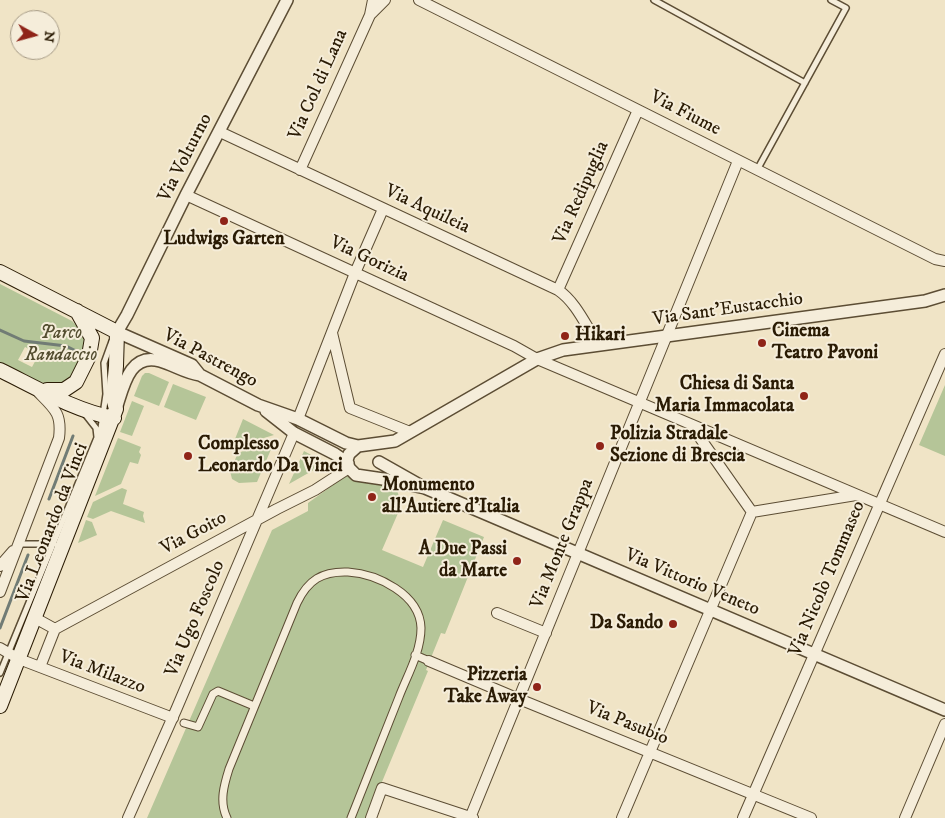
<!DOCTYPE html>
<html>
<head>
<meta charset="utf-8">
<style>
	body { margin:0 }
	#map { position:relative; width:945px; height:818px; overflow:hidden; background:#f0e4c6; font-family:"IM FELL DW Pica",serif }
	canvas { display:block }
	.north { position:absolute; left:10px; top:10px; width:50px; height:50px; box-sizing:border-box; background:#f5edda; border:1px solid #a49984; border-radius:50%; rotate:97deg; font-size:14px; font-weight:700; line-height:20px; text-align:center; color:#2a1b04 }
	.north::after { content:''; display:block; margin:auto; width:18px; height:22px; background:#8f2418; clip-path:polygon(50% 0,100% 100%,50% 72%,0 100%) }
</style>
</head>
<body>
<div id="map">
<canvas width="945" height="818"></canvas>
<div class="north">N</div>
</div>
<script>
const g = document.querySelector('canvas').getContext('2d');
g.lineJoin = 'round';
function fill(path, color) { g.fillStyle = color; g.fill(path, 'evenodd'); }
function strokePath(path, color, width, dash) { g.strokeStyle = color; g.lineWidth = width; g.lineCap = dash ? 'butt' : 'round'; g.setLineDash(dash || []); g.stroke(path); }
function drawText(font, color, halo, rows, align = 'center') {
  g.font = font + ' "IM FELL DW Pica",serif'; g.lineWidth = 4; g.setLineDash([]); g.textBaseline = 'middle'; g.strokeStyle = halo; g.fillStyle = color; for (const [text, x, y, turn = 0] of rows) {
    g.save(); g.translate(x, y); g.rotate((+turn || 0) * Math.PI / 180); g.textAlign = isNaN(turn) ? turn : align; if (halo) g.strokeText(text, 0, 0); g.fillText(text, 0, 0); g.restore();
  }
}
const green = new Path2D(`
	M0,284L72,321C77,326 84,332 85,340C87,349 77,373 69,379C64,383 57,385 51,384C33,383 15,370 0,363ZM25,347L39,354L32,367L18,360Z
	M145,373H149L169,382L159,406L134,396L142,376Z
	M173,384L206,397L196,420L164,407Z
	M945,385V456L919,445Z
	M132,401L144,406L132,436L120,432Z
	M243,419L274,435L237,446L233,444Z
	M118,438L141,447L139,452L141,455L138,464L130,462L121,484L95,496Z
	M275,440L257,482L239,483L232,479L230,471L238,453Z
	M304,451L326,463L289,484Z
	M347,475L352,480L385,483L396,488L402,504L382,550L423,567L443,520L484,537L445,634L441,633L426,670L428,671L367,818H147L272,530L308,511V503Z
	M122,488L127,490L123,504L144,512L143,516L145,523L111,511L93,519L87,517L93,502Z
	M86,520L92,522L97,535L78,543Z`);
const stream = new Path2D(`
	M0,330L24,341L66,346L78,352
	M49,499L73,436
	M0,628L28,555`);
const service = new Path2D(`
	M654,0L805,83
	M757,170L846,8L831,0
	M85,414L96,428L97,437
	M19,544H54
	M0,673L101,428L106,394L104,363L112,341`);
const pedestrian = new Path2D(`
	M415,655L429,661
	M184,723L198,727L213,694L218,691L254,706
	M227,818C219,802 224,785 229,769L297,603C308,580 322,571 348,572C377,574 420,594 421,628C421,652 407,676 399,697C383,737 367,778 351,818`);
const minor = new Path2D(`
	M419,0L935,259L945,261
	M371,14L385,0
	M220,132L558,290C576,302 586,326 598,344
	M300,170L370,15L373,0
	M186,195L514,346L537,359L945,532
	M558,290L638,110
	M332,333L350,408L410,432
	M298,419L355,273L383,209
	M691,425L752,512L856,495
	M0,566L13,551
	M0,592L59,438C62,414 55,409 39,393
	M497,613L546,633
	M35,618L55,629
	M0,648L19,659L173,718
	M429,661L519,699L811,818
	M40,667L55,629L277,509L315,490L349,468
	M128,818L176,710L294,433
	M371,818L382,788L473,818
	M470,818L738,161
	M622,818L752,512
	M743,818L945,354
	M905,818L945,724`);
const tertiary = new Path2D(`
	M287,0L186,195L127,315L117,332L192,365L200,375L258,405L298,419L346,443L358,446
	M116,409C123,388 129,352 160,361C174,365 185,373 200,375
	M266,411L294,433L335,454L348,463
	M379,462L425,488L945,710
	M425,488L383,479L356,475L349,468L347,460L349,454L358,446L395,441L537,359L563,350L925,301L945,295`);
const secondary = new Path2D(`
	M0,272L117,332L116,366L113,398L116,409L0,706
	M0,370C35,387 75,411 114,418
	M47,390H64L76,382L89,356L92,338L77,311`);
const markers = [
	[224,221,5,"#8f2418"],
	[565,336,5,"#8f2418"],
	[762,343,5,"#8f2418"],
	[804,396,5,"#8f2418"],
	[600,446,5,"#8f2418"],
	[188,456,5,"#8f2418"],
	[372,497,5,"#8f2418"],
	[517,561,5,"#8f2418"],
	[673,624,5,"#8f2418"],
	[537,687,5,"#8f2418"]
];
const streetNames = [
	["Via Col di Lana",319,85,-66],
	["Via Fiume",685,114,27],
	["Via Volturno",186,158,-63],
	["Via Redipuglia",582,193,-66],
	["Via Aquileia",427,210,25],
	["Via Gorizia",369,260,25],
	["Via Sant'Eustacchio",728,310,-8],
	["Via Pastrengo",210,359,28],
	["Via Leonardo da Vinci",53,523,-69],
	["Via Goito",194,534,-28],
	["Via Monte Grappa",563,544,-68],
	["Via Nicolò Tommaseo",828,579,-67],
	["Via Vittorio Veneto",692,583,23],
	["Via Ugo Foscolo",196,619,-67],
	["Via Milazzo",102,673,21],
	["Via Pasubio",627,724,22]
];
const poiNames = [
	["Ludwigs Garten",224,240,"center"],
	["Cinema",772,332],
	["Teatro Pavoni",772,354],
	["Hikari",575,336],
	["Chiesa di Santa",794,385,"right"],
	["Maria Immacolata",794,407,"right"],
	["Polizia Stradale",610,435],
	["Sezione di Brescia",610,457],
	["Complesso",198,445],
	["Leonardo Da Vinci",198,467],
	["Monumento",382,486],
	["all'Autiere d'Italia",382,508],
	["A Due Passi",507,550,"right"],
	["da Marte",507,572,"right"],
	["Da Sando",663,624,"right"],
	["Pizzeria",527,676,"right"],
	["Take Away",527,698,"right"]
];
const parkNames = [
	["Parco",61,334],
	["Randaccio",61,356]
];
fill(green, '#b5c598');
strokePath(stream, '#717c75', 3);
strokePath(service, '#5c4d34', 8);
strokePath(pedestrian, '#5c4d34', 9);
strokePath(minor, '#5c4d34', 12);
strokePath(tertiary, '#5c4d34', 14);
strokePath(secondary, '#2a1b04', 16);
strokePath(service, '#f5edda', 5);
strokePath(pedestrian, '#f5edda', 7);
strokePath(minor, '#f5edda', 10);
strokePath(tertiary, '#f5edda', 11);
strokePath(secondary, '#f5edda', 14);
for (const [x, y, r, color] of markers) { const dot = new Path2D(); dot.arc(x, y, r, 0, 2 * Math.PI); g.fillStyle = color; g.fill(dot); strokePath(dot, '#f5edda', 2); }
drawText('19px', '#2a1b04', '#f5edda', streetNames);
drawText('bold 19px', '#2a1b04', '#f5edda', poiNames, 'left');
drawText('italic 19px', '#544e30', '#f5edda', parkNames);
</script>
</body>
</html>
